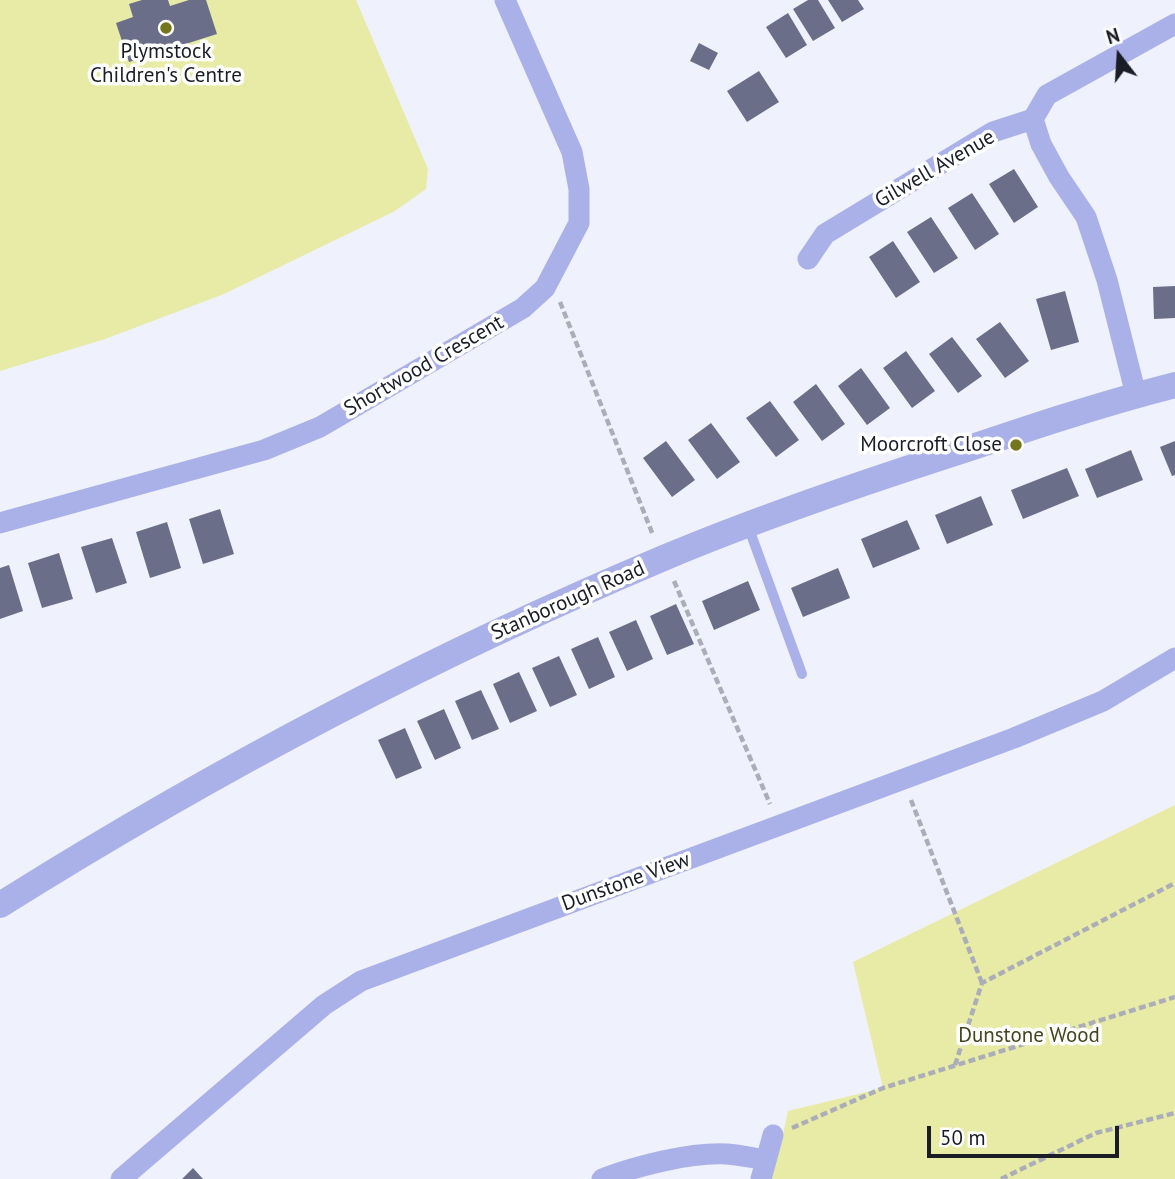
<!DOCTYPE html>
<html>
<head>
<meta charset="utf-8">
<style>
	body { margin:0 }
	#map { position:relative; width:1175px; height:1179px; overflow:hidden; background:#eff1fd; font-family:"PT Sans",sans-serif }
	canvas { display:block }
	.north { position:absolute; left:1084px; top:21px; width:70px; height:70px; -webkit-text-stroke:5px #fff; paint-order:stroke; rotate:343deg; font-size:19px; font-weight:700; line-height:28px; text-align:center; color:#1a1c26 }
	.north::after { content:''; display:block; margin:auto; width:24px; height:32px; background:#1a1c26; clip-path:polygon(50% 0,100% 100%,50% 72%,0 100%) }
	.scale { position:absolute; left:927px; top:1126px; width:192px; height:32px; box-sizing:border-box; border:4px solid #1a1c26; border-top:0; padding-left:9px; font-size:21px; line-height:24px; white-space:nowrap; color:#1a1c26; -webkit-text-stroke:5px #fff; paint-order:stroke }
</style>
</head>
<body>
<div id="map">
<canvas width="1175" height="1179"></canvas>
<div class="north">N</div>
<div class="scale">50 m</div>
</div>
<script>
const g = document.querySelector('canvas').getContext('2d');
g.lineJoin = 'round';
function fill(path, color) { g.fillStyle = color; g.fill(path, 'evenodd'); }
function strokePath(path, color, width, dash) { g.strokeStyle = color; g.lineWidth = width; g.lineCap = dash ? 'butt' : 'round'; g.setLineDash(dash || []); g.stroke(path); }
function drawText(font, color, halo, rows, align = 'center') {
  g.font = font + ' "PT Sans",sans-serif'; g.lineWidth = 7; g.setLineDash([]); g.textBaseline = 'middle'; g.strokeStyle = halo; g.fillStyle = color; for (const [text, x, y, turn = 0] of rows) {
    g.save(); g.translate(x, y); g.rotate((+turn || 0) * Math.PI / 180); g.textAlign = isNaN(turn) ? turn : align; if (halo) g.strokeText(text, 0, 0); g.fillText(text, 0, 0); g.restore();
  }
}
const green = new Path2D(`
	M0,0H356L428,169L426,189L395,211L224,294L105,339L0,371Z
	M1175,805V1179H763L780,1149L788,1111L883,1088L853,962Z`);
const building = new Path2D(`
	M142,0H168L170,6L189,0H206L217,34L129,62L116,23L133,17L129,4Z
	M808,0H818L835,28L813,41L793,9Z
	M828,0H858L864,9L842,22Z
	M788,13L807,45L786,58L766,27Z
	M699,43L718,53L709,70L690,61Z
	M759,71L779,102L747,122L727,91Z
	M1014,169L1038,207L1014,223L989,184Z
	M972,193L999,234L975,250L948,208Z
	M931,217L958,258L934,273L907,232Z
	M893,241L920,282L896,298L869,257Z
	M1175,286V318L1154,319L1153,287Z
	M1065,291L1079,342L1051,350L1036,299Z
	M1000,322L1029,361L1005,378L976,339Z
	M952,337L982,376L958,393L929,354Z
	M906,351L935,391L912,408L883,368Z
	M861,368L890,408L867,425L838,386Z
	M816,384L845,424L822,441L793,402Z
	M770,401L799,440L776,457L746,418Z
	M711,423L740,462L717,479L688,440Z
	M666,441L695,480L672,497L643,458Z
	M1175,441V475L1172,476L1160,447Z
	M1131,450L1143,480L1097,498L1085,469Z
	M1067,468L1079,496L1023,519L1011,490Z
	M981,496L993,525L947,544L935,515Z
	M220,509L234,554L203,564L189,519Z
	M907,520L920,549L873,568L861,539Z
	M167,522L181,568L150,578L136,532Z
	M112,538L127,583L96,593L81,547Z
	M59,553L73,599L42,608L28,563Z
	M9,565L23,611L0,619V568Z
	M838,568L850,598L803,617L791,588Z
	M748,581L760,610L714,630L702,601Z
	M676,604L694,644L667,655L650,616Z
	M636,620L653,659L627,671L609,632Z
	M598,637L615,677L589,689L571,649Z
	M559,656L577,695L550,707L532,668Z
	M519,672L537,711L510,723L493,684Z
	M481,690L499,729L472,740L455,701Z
	M444,709L461,748L435,760L417,721Z
	M405,728L422,768L396,779L378,740Z
	M193,1168L203,1179H182Z`);
const path = new Path2D(`
	M560,302L653,535
	M674,581L770,804
	M911,800L982,983
	M955,1065L982,983L1175,883
	M792,1128L883,1088L1175,997
	M1001,1179L1096,1133L1175,1113`);
const service = new Path2D(`
	M748,526L802,674`);
const minor = new Path2D(`
	M1033,119L1041,144L1059,177L1086,217L1107,280L1136,395
	M808,259L825,234L993,132L1033,119L1047,95L1175,24
	M0,523L264,450L320,427L523,308L545,288L579,223V189L572,152L505,0
	M121,1179L324,1005L361,981L1014,738L1103,701L1175,658
	M602,1179C637,1166 690,1152 727,1154C740,1155 753,1158 766,1160
	M761,1179L773,1135`);
const tertiary = new Path2D(`
	M0,905C212,772 435,654 666,557C759,518 856,485 952,454C1026,429 1100,404 1175,385`);
const markers = [
	[166,28,7,"#74761d"],
	[1016,445,7,"#74761d"]
];
const poiNames = [
	["Plymstock",166,52],
	["Children's Centre",166,76],
	["Moorcroft Close",1002,445,"right"]
];
const streetNames = [
	["Gilwell Avenue",935,169,-30],
	["Shortwood Crescent",424,366,-30],
	["Stanborough Road",568,601,-24],
	["Dunstone View",626,882,-20]
];
const parkNames = [
	["Dunstone Wood",1029,1036]
];
fill(green, '#e7eba5');
fill(building, '#6a6e88');
strokePath(path, '#abadb9', 4.5, [7, 3.5]);
strokePath(service, '#aab1e9', 10);
strokePath(minor, '#aab1e9', 21);
strokePath(tertiary, '#aab1e9', 26);
for (const [x, y, r, color] of markers) { const dot = new Path2D(); dot.arc(x, y, r, 0, 2 * Math.PI); g.fillStyle = color; g.fill(dot); strokePath(dot, '#fff', 2.5); }
drawText('21px', '#1a1c26', '#fff', poiNames);
drawText('21px', '#1a1c26', '#fff', streetNames);
drawText('21px', '#44451e', '#fff', parkNames);
</script>
</body>
</html>
